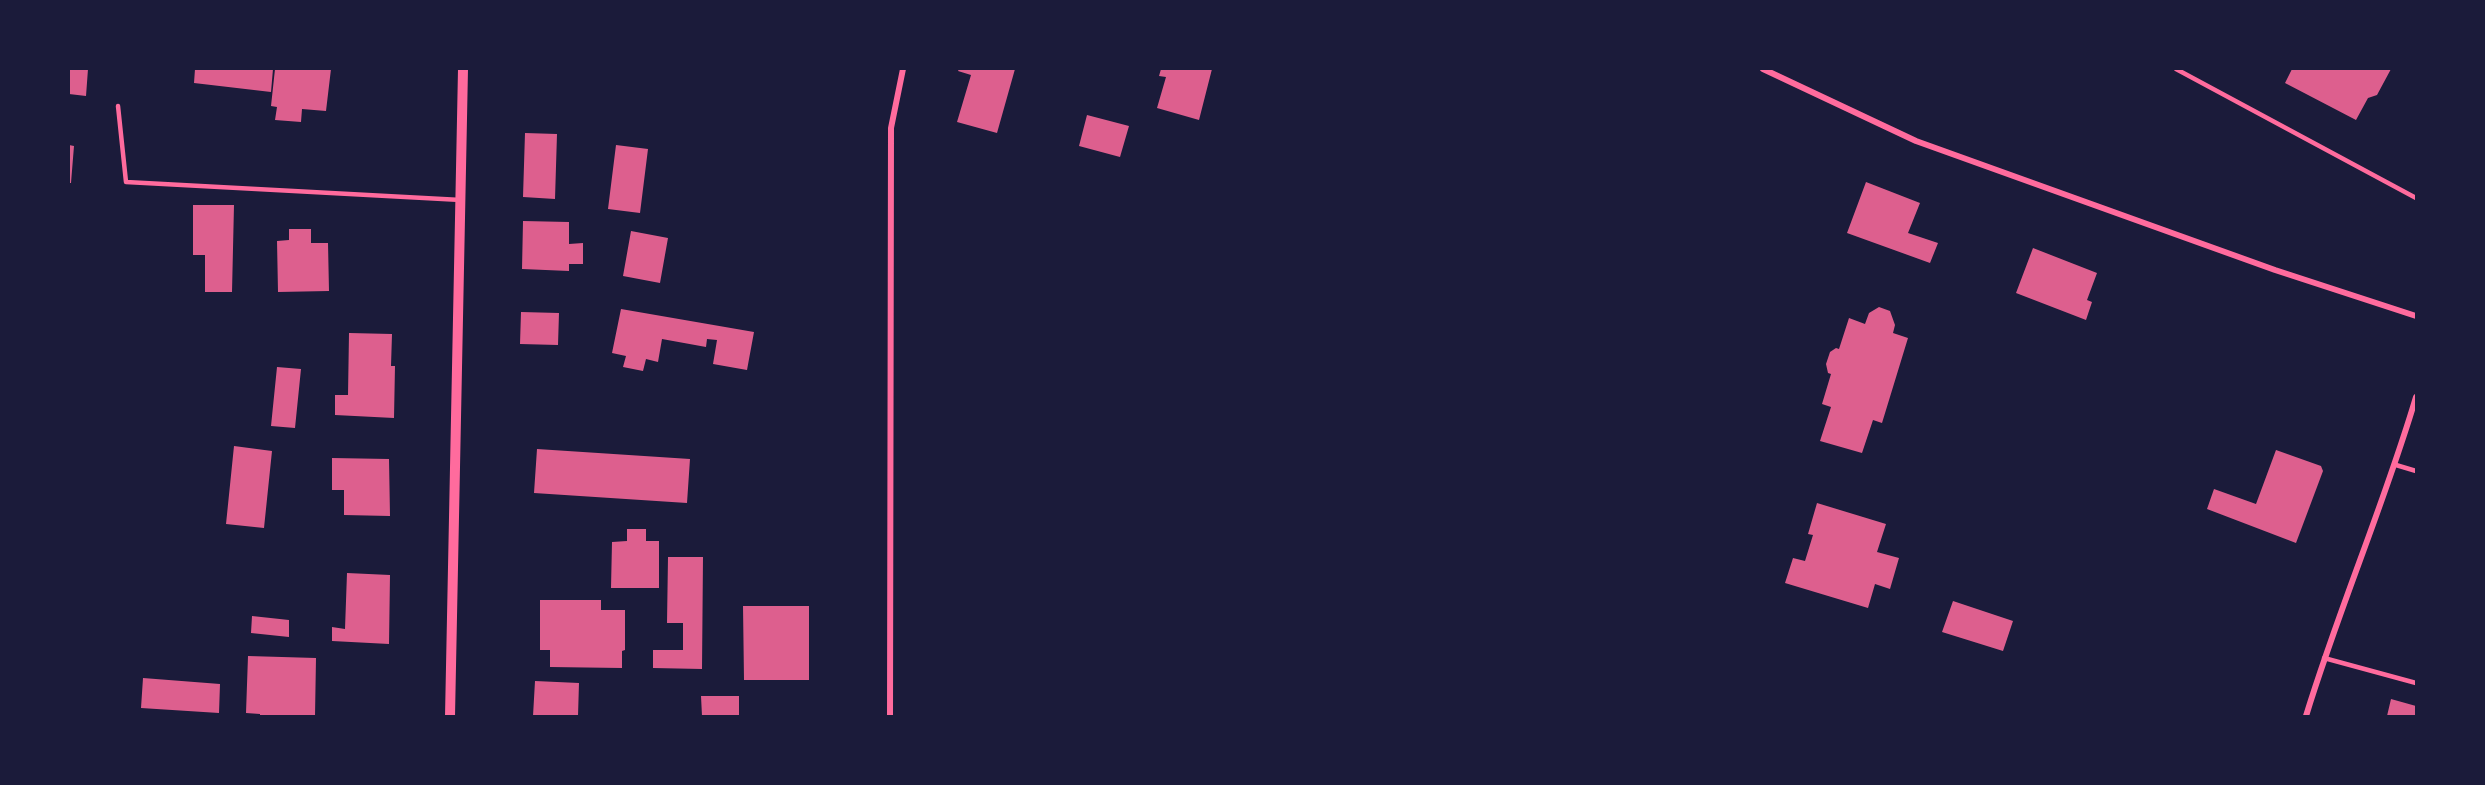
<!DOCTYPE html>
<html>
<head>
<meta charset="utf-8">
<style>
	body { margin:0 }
	#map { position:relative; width:2485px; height:785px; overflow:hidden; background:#1b1b3a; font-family:Figtree,sans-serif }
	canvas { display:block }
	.frame { position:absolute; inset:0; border:70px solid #1b1b3a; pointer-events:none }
</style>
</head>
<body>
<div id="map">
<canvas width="2485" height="785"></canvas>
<div class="frame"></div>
</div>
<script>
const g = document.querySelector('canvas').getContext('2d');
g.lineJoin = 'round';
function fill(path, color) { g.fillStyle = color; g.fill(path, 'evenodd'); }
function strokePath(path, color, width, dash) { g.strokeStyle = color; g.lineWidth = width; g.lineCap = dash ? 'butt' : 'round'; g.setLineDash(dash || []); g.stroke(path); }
const building = new Path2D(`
	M69,69H88L86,96L69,94Z
	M195,69H273L271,92L194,83Z
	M275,69H331L326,111L302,109L301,122L275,120L277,107L271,106Z
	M959,69H1015L997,133L957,122L971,75L958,71Z
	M1161,69H1212L1199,120L1157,108L1166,77L1159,76Z
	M2292,69H2391L2377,95L2368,98L2356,120L2285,83Z
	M1087,115L1129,126L1120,157L1079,146Z
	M525,133L557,134L555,199L523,197Z
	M69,145L74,146L71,183H69Z
	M616,145L648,149L640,213L608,209Z
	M1866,182L1920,203L1908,233L1938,243L1930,263L1847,233Z
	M193,205H234L232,292H205V255H193Z
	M523,221L569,222V244L583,243V264H569V271L522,269Z
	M289,229H311V243H328L329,291L278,292L277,241L289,240Z
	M631,231L668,238L660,283L623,276Z
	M2033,248L2097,273L2087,300L2092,302L2086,320L2016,293Z
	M1879,307L1890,311L1895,325L1893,333L1908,338L1882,423L1873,420L1862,453L1820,441L1831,407L1822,404L1831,374L1828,373L1826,364L1830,352L1836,348L1839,349L1849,318L1865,324L1869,313Z
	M621,309L754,332L747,370L713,364L717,340L707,339L706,347L662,339L658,362L646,359L643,371L623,367L626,356L612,353Z
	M521,312L559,313L558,345L520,344Z
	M349,333L392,334L391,366H395L394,418L335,415V395H348Z
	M277,367L301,369L295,428L271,426Z
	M234,446L272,451L264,528L226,524Z
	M537,449L690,459L687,503L534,493Z
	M2276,450L2321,466L2323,471L2296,543L2207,509L2214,489L2256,504Z
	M332,458L389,459L390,516L344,515V490H332Z
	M1817,503L1886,524L1877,552L1899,558L1890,589L1875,584L1868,608L1785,583L1793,558L1805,561L1813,535L1808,534Z
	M627,529H646V541H659V588H611L612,542L627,541Z
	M668,557H703L702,669L653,668V650H683V623H667Z
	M347,573L390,575L389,644L332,641V627L345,629Z
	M540,600H601V610H625V650L622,651V668L550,667V650H540Z
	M1953,601L2013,621L2003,651L1942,632Z
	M743,606H809V680H744Z
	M252,616L289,620V637L251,633Z
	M248,656L316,658L315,716H260V714L246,713Z
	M143,678L220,684L219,713L141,708Z
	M535,681L579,683L578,716H533Z
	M701,696H739V716H702Z
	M2391,699L2416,706V716H2387Z`);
const service = new Path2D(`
	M2176,69L2416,198
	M118,106L126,182L461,200
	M2396,465L2416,471
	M2324,658L2416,683`);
const minor = new Path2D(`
	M1763,69L1916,141L2275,270L2416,316
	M890,716L891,128L903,69
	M2306,716C2339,608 2384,505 2416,397`);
const tertiary = new Path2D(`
	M450,716L463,69`);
fill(building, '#dd5f8e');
strokePath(service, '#ff6b9d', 4.5);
strokePath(minor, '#ff6b9d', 6);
strokePath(tertiary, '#ff6b9d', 10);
</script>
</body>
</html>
